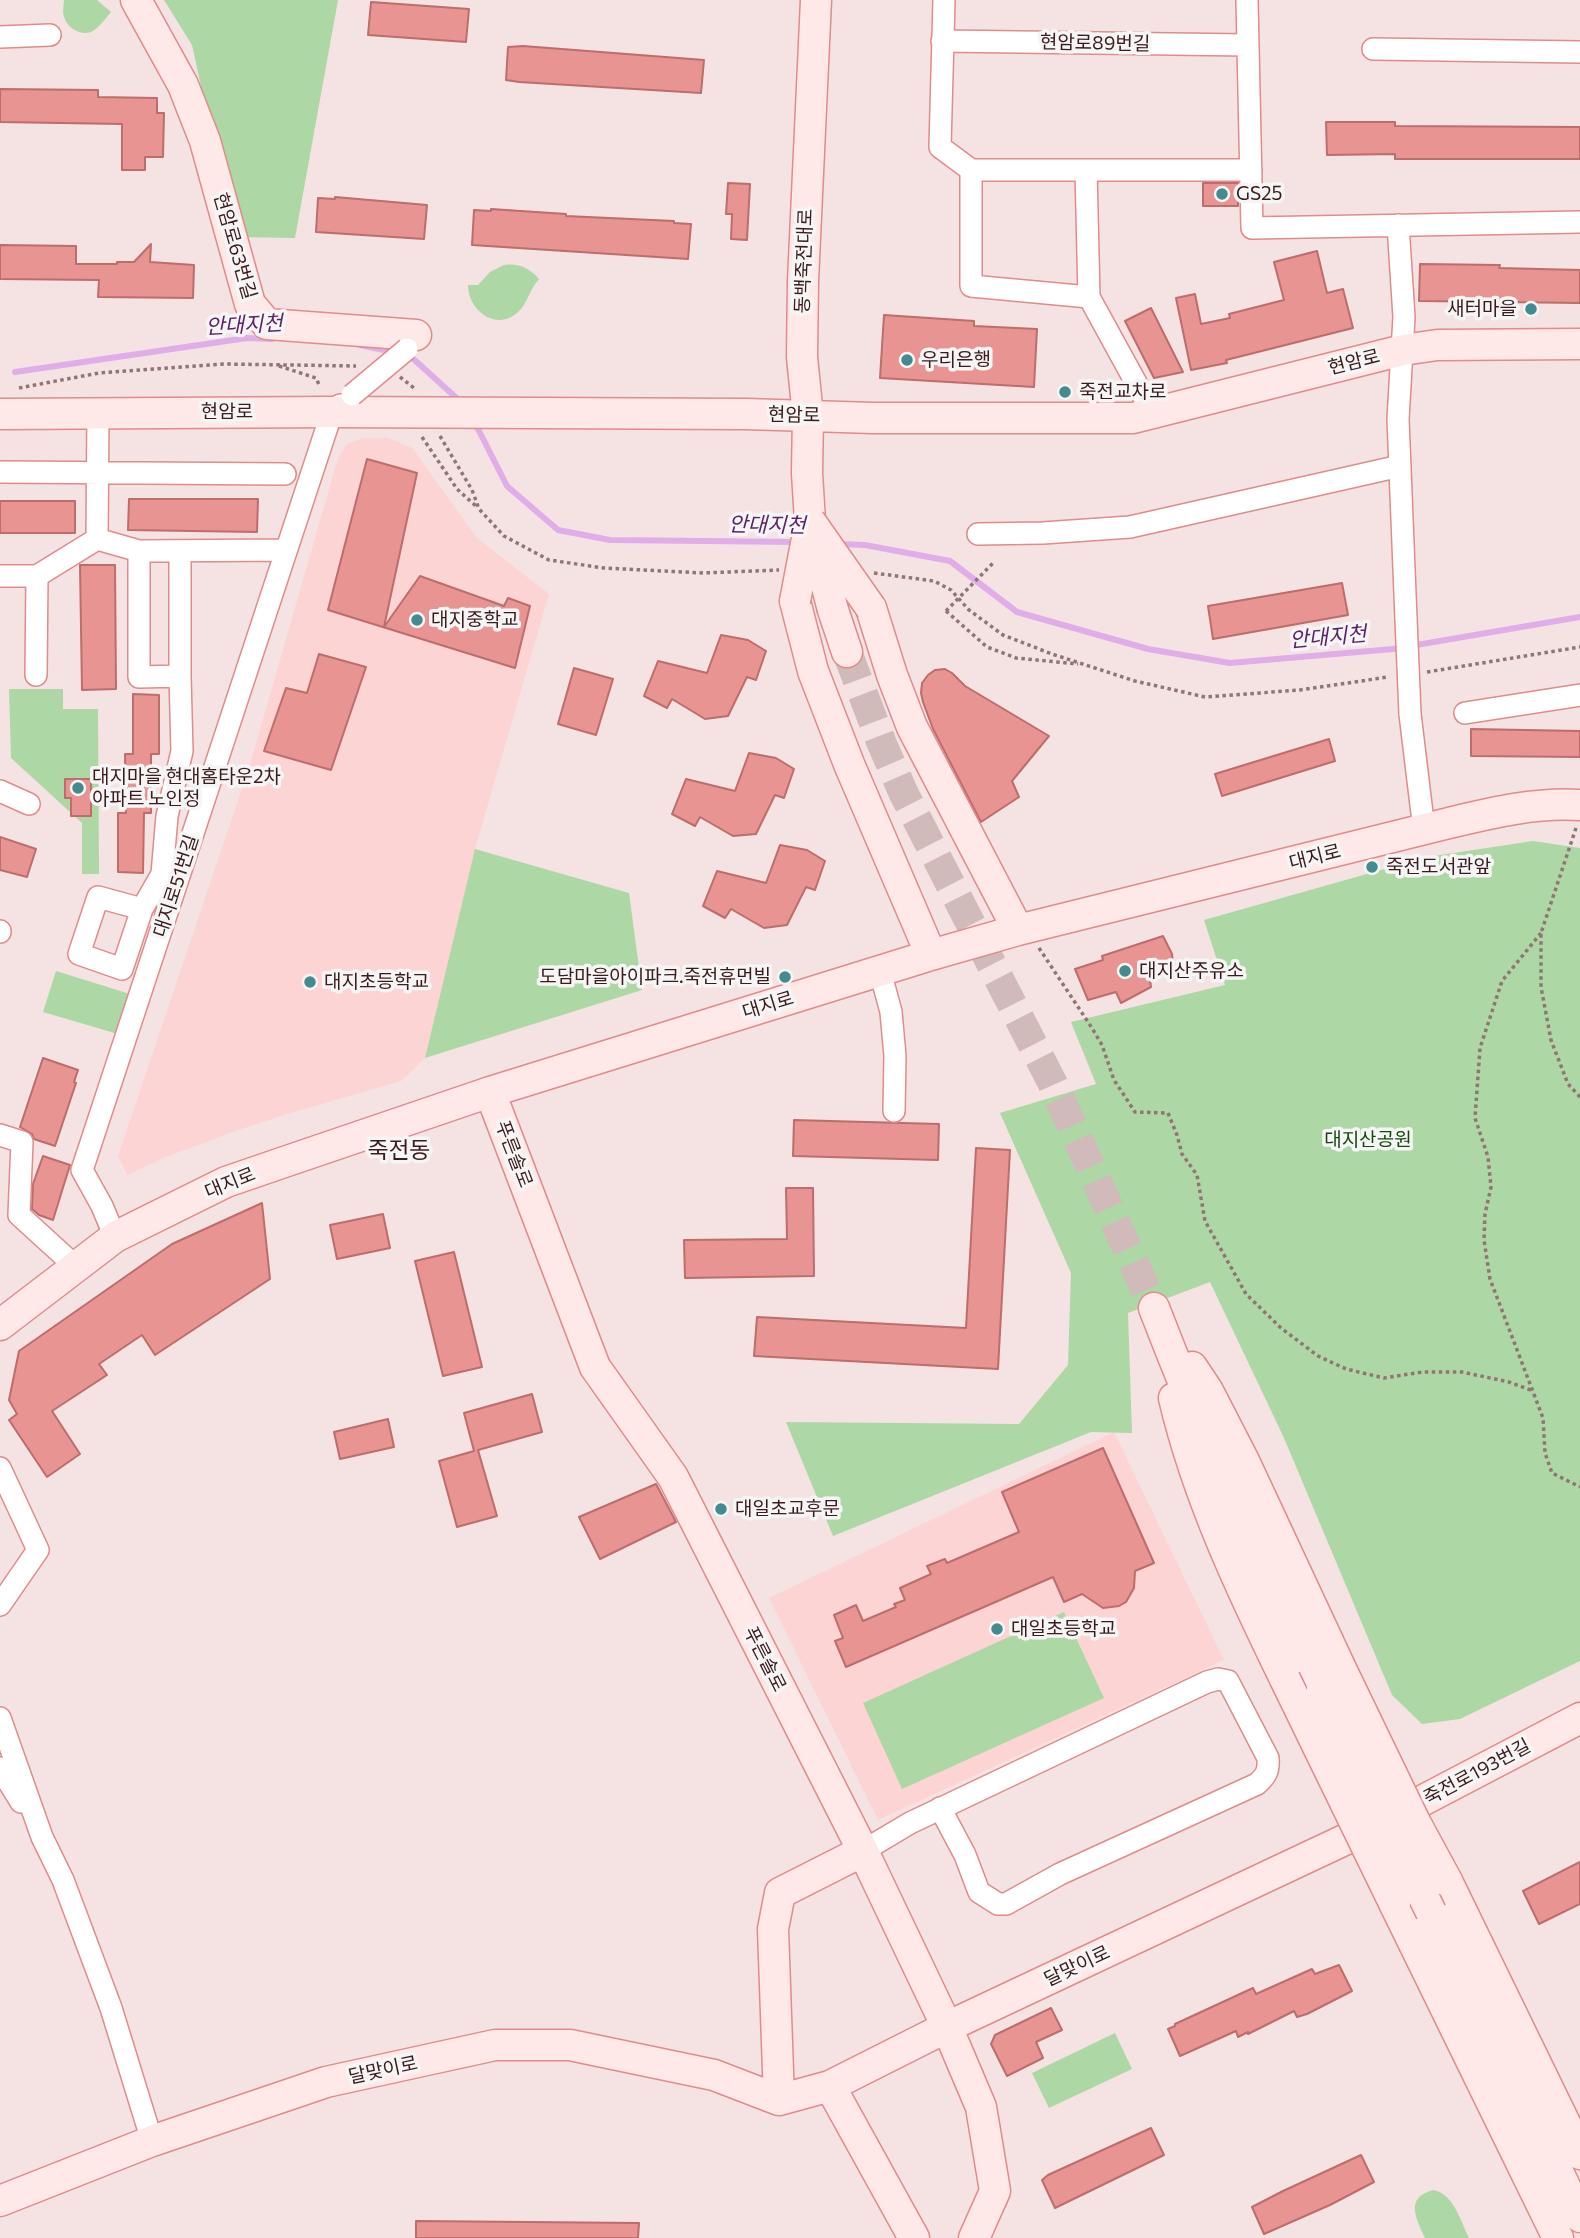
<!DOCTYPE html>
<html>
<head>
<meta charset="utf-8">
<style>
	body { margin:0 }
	canvas { display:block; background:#f5e2e2 }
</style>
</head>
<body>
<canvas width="1580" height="2238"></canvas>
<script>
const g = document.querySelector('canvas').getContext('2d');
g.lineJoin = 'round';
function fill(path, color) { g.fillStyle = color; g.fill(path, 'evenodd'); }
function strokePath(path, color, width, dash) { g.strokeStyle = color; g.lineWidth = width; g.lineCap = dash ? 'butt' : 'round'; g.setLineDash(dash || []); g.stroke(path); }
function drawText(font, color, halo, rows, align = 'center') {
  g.font = font + ' Commissioner,"Noto Sans KR",sans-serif'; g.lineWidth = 7; g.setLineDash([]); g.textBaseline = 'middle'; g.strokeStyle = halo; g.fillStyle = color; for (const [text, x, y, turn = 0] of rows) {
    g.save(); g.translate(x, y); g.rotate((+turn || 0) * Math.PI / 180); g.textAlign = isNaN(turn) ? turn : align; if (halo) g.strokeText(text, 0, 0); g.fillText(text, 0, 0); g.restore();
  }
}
const built = new Path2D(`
	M363,438H388L412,448L477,538L549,594L475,849L425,1058L401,1081L290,1113L232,1132L166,1157L127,1175L118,1156L249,768L338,458L347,444Z
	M1114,1432L1224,1660L878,1820L769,1598Z`);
const green = new Path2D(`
	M64,0H97L111,12C106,18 99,28 91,32C81,36 67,28 64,17C62,12 64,5 64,0Z
	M164,0H338L295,238L234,237L192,45Z
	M504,265C519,263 529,268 539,279C530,289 527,304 518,312C497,332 468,311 468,285H478L490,272Z
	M9,689H63V709H98L99,874H82V823L11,758Z
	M1533,841L1580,848V1661L1460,1719L1422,1724L1392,1695L1284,1438L1210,1282L1128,1313L1132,1433L1091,1432L833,1536L786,1422L1019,1424L1068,1365L1071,1273L1000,1113L1096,1084L1071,1022L1225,985L1204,920L1427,857Z
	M475,849L629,893L642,990L425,1058Z
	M56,971L130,994L118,1034L43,1012Z
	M1064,1612L1104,1698L902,1789L863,1703Z
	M1115,2033L1132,2069L1049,2108L1032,2073Z
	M1434,2190C1455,2196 1460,2220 1469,2238H1425C1416,2218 1404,2197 1434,2190Z`);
const stream = new Path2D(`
	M360,345L394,352
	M408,354L462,403
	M15,372L247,338L272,339
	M474,421L507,486L558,530L610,540L798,542
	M837,544L865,545L950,561L1017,612L1148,649L1230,663L1393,649L1580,617`);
const building = new Path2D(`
	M371,2L469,9L466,42L368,35Z
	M523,46L704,60L701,93L519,82L506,80L508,47Z
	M0,89L98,90V97L157,98V113H164L163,157H145V170H122V124L0,122Z
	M1326,122H1395V126L1580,127V159H1395V154L1327,155Z
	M728,183L750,184L747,240L731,239L732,214H726Z
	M1203,183H1238V206H1203Z
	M335,197L427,205L424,239L316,232L318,198L335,199Z
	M491,209L566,214V216L674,221V223L691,224L688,259L472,245L474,210L491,211Z
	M151,244L150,262L194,265L193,298L98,297L99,280L0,279V245L76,246V264H117V262H134Z
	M1317,251L1327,293L1343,289L1353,328L1226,360L1227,363L1191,370L1176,298L1195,294L1201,324L1230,318L1229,314L1284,300L1274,262Z
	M1420,264L1500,265L1499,268L1580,270V303L1419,301Z
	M1151,308L1183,372L1154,378L1125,321Z
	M884,315L974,321V326L1037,329L1034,387L880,378Z
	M367,459L417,473L384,627L420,576L504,606L508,598L530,606L515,668L328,610Z
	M129,499H258L257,532L128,530Z
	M0,501H75V533H0Z
	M80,565H115L116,689L82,690Z
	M1342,583L1348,615L1213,639L1208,606Z
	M721,635L748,640L766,651L756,680L747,677L728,716L705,719L672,699L667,708L644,696L658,661L707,673Z
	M319,654L366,667L331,770L264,751L286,688L307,693Z
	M574,668L613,679L596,735L558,724Z
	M945,669L952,673L965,686L1049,736L1012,781L1019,797L981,822L933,729L923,702L921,693L922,683L928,675L935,670Z
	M133,694L159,695V754H151V813H144L143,873L118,872V813H126L125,754H133Z
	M1471,729L1580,731V757L1471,756Z
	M1329,739L1335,761L1222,796L1215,774Z
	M749,753L776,758L794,769L784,798L775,795L756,834L733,836L700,817L695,826L672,814L686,779L735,791Z
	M65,779H91V816H71V798H65Z
	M0,837L36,849L27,877L0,870Z
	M780,845L807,850L825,861L815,890L806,887L787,925L764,928L731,909L725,918L703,906L717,871L766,883Z
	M1163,936L1172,954L1174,972L1150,979L1151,987L1121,1003L1116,992L1088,1000L1075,969L1103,960L1102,956Z
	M43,1058L78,1070L74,1082L76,1083L55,1146L34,1139L32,1134L20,1127Z
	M794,1120L939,1124L938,1160L793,1156Z
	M976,1148L1010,1150L998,1369L754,1356L757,1317L966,1328Z
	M43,1156L70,1165L53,1220L39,1215L32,1209L33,1184Z
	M786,1188H813L814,1276L685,1278L684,1240L787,1239Z
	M262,1203L270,1279L155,1355L142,1335L99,1364L107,1375L52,1411L80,1454L47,1477L9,1420L17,1414L9,1400L19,1351L172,1244Z
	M383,1214L390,1248L337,1259L330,1225Z
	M454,1252L482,1367L443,1376L415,1261Z
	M532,1394L542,1432L478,1450L497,1516L457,1527L439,1461L474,1451L464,1413Z
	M388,1419L394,1447L340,1459L334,1432Z
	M1103,1448L1154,1563L1135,1571L1134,1588L1126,1602L1119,1606L1103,1608L1082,1594L1064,1602L1053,1577L846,1667L835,1641L843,1638L834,1615L856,1605L863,1621L896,1607L894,1604L905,1600L900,1588L931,1574L927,1566L945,1559L947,1563L1019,1532L1002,1492Z
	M656,1484L676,1522L600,1559L579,1517Z
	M1580,1862V1904L1539,1924L1523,1891Z
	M1339,1965L1352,1991L1307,2014L1297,2017L1294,2011L1248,2034V2032L1238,2037L1236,2031L1180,2056L1168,2029L1175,2026V2024L1253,1988L1256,1994L1312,1969L1315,1974Z
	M1051,2008L1062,2030L1036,2042L1043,2058L1007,2076L991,2044L995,2035Z
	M1151,2128L1164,2155L1055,2208L1042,2180L1048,2175Z
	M1361,2155L1374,2182L1330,2205L1264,2234L1252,2207L1283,2191Z
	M416,2221L639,2223L638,2238H416Z`);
const secondaryTunnel = new Path2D(`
	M847,652L882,744L904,794L1053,1084L1154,1308`);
const path = new Path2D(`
	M279,366L316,378L320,387
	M400,377L414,388
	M19,388L99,373L225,364L356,366
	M440,436L472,490L479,509L504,536L549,560L604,568L703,573L779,570
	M422,437L457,489L477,507
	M874,573L934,581L951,590L969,610L1003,635L1052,654L1135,681L1205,697L1300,690L1388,677
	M946,611L987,647L1016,658L1078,664
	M1427,672L1580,647
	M1576,828L1541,933V987L1551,1040L1568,1084L1580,1097
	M1541,933L1502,981L1480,1048L1475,1118L1488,1157L1491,1187L1485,1214L1484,1240L1490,1279L1543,1418L1545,1453L1552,1473L1580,1487
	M1039,948L1092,1028L1102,1045L1114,1080L1135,1112L1168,1113L1177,1135L1182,1154L1197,1175L1205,1221L1246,1294L1281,1328L1318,1356L1346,1369L1384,1378L1422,1372H1462L1509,1382L1533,1391`);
const street = new Path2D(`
	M944,0L940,147L971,170H1251
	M1247,0L1252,228L1580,222
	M0,37L50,35
	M942,41L1248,45
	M1373,49L1580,52
	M971,170V286L1089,297
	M1086,170L1089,297L1152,412
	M1398,225L1404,317L1398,419L1406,619
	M98,413L97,539L139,551L286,550
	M0,472L285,474
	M978,534L1043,533L1130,527L1400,466
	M139,551V677L180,676V551
	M0,576H37L97,539
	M36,675L37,576
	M1465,713L1580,695
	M1410,714L1424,830
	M0,791L29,804
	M142,909L98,897L79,954L122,969L142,909L162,874L167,816L182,751L180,676
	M0,931V932
	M880,971L891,1012L895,1056L894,1111
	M0,1135L22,1142L19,1215L75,1266
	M115,1237L102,1206L82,1170L332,412L340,405
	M0,1468L38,1550L0,1605
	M0,1718L42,1837L63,1880L111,2008L152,2141
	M0,1768L21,1802
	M863,1851L910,1823L1207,1682L1218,1679L1228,1681L1268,1758C1269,1771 1266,1776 1257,1784L1060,1874L1006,1904H998L979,1892L965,1855L940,1808`);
const secondary = new Path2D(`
	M136,0L183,85L205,141L250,304L267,324L416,335
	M0,414L332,412L746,414L873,418H1133L1403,350L1437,345L1580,344
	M810,521L807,473L808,416L802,357L803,281L816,0
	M795,601L813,671L849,764L931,955
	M871,608L892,675L912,727L1018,930
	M833,610L847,652
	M490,1092L595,1367L673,1477L863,1851L947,2027L981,2107L995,2191L974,2238
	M1154,1308C1204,1438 1261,1565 1322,1689
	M0,1325L115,1237L226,1182L296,1158L490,1092L931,955L1018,930L1449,823C1491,813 1536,802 1580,805
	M1192,1367L1208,1391L1244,1461L1342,1671
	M1174,1398C1197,1496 1241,1589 1285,1679
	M1447,1881L1580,2154
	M1395,1905L1558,2238
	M1431,1912L1580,2217
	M830,2086L914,2238
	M779,2100L773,1929L780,1893L863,1851
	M0,2201L152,2141L326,2082L495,2045H570L714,2075L779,2100L830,2086L947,2027L1374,1826L1580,1718`);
const pathBridge = new Path2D(`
	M946,611L995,561`);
const streetBridge = new Path2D(`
	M352,395L407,349
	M1406,619L1410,714`);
const secondaryBridge = new Path2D(`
	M810,521L871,608
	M814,538L833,610
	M795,601L809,528
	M1342,1671L1415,1822L1447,1881
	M1285,1679L1395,1905
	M1322,1689L1431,1912`);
const markers = [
	[1222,194,7,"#438b8f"],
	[1531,309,7,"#438b8f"],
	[907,360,7,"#438b8f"],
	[1065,392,7,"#438b8f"],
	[417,620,7,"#438b8f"],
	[78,788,7,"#438b8f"],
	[1372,867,7,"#438b8f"],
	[1125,971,7,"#438b8f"],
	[785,977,7,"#438b8f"],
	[310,982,7,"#438b8f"],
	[721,1509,7,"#438b8f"],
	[997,1629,7,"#438b8f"]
];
const streetNames = [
	["현암로89번길",1095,43,1],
	["현암로63번길",235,246,74],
	["동백죽전대로",804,261,-88],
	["현암로",1354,362,-14],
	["현암로",227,412],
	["현암로",794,415,1],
	["대지로",1315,857,-14],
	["대지로51번길",176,886,-72],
	["대지로",768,1005,-17],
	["푸른솔로",514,1154,69],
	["대지로",230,1183,-22],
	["푸른솔로",765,1659,63],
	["죽전로193번길",1477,1772,-28],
	["달맞이로",1077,1966,-25],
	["달맞이로",383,2070,-12]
];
const poiNames = [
	["GS25",1236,194],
	["새터마을",1517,309,"right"],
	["우리은행",921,360],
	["죽전교차로",1079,392],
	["대지중학교",431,620],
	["대지마을 현대홈타운2차",92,777],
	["아파트 노인정",92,799],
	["죽전도서관앞",1386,867],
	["대지산주유소",1139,971],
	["도담마을아이파크.죽전휴먼빌",771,977,"right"],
	["대지초등학교",324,982],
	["대일초교후문",735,1509],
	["대일초등학교",1011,1629]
];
const parkNames = [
	["대지산공원",1368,1140]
];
const waterNames = [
	["안대지천",244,325,-3],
	["안대지천",767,525,1],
	["안대지천",1328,637,-5]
];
const quarterNames = [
	["죽전동",399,1150]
];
fill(built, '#fcd4d3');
fill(green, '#aed7a6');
strokePath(stream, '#dfaee9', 6);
fill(building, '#e79492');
strokePath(building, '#bc6d6c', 2);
strokePath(secondaryTunnel, '#d0baba', 30, [30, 15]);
strokePath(street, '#df8c8b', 24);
strokePath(secondary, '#df8c8b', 33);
strokePath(path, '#907575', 3.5, [3.5, 3.5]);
strokePath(street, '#fff', 21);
strokePath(secondary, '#fee9e8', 30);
strokePath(streetBridge, '#df8c8b', 24, []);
strokePath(secondaryBridge, '#df8c8b', 33, []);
strokePath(pathBridge, '#907575', 3.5, [3.5, 3.5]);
strokePath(streetBridge, '#fff', 21);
strokePath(secondaryBridge, '#fee9e8', 30);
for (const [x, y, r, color] of markers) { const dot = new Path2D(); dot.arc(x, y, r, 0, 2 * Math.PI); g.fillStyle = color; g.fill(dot); strokePath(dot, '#f5f5f5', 2.5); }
drawText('19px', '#3b1b1b', '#f5f5f5', streetNames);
drawText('19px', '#3b1b1b', '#f5f5f5', poiNames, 'left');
drawText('19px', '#18480e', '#f5f5f5', parkNames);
drawText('italic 21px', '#5d2368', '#f5f5f5', waterNames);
drawText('23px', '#3b1b1b', '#f5f5f5', quarterNames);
</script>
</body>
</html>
